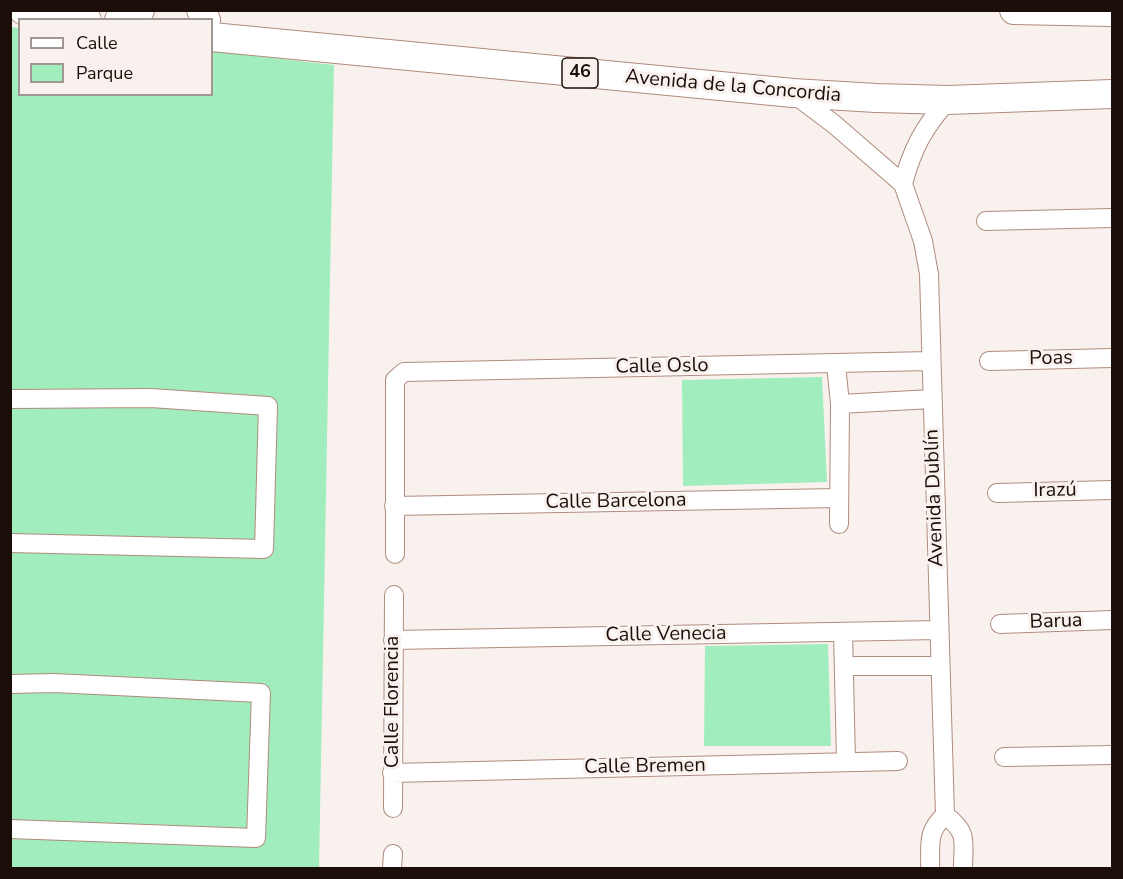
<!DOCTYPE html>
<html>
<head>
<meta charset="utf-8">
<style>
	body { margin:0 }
	#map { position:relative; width:1123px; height:879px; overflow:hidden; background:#f9f1ee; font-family:"Nunito Sans",sans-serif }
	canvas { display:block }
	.frame { position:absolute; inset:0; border:12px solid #1b0e09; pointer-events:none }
	.legend { position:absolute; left:18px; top:18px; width:195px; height:78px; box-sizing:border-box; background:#f9f1ee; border:2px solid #a09692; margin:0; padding:8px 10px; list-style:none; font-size:18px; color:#1b0e09 }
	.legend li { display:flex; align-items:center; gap:12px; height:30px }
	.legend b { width:30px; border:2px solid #a09692 }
</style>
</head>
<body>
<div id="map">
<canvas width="1123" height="879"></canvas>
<div class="frame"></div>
<ul class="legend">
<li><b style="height:8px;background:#fff"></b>Calle</li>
<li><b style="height:16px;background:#a2edbd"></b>Parque</li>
</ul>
</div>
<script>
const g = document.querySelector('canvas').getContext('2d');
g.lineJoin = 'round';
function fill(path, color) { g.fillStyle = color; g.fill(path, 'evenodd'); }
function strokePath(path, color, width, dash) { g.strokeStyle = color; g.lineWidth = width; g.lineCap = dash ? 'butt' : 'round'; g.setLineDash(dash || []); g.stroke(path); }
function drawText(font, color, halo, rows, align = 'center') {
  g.font = font + ' "Nunito Sans",sans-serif'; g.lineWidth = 6; g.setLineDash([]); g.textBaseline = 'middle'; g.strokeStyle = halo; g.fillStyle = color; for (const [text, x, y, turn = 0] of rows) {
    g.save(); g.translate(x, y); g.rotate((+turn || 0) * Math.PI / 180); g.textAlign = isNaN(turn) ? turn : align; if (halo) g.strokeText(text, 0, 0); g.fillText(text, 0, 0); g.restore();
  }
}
const green = new Path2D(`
	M11,27L19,28L20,94H212V51L334,65L319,868H11Z
	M822,377L827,482L683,486L682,380Z
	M828,644L831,746H704L705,646Z`);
const street = new Path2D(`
	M794,94L835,125L903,184L923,241L929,274L945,815C926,833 931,844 930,868
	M903,184C912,149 924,127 948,100
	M986,221L1112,218
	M989,361L1112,358
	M836,364L840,404L839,524
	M10,399L151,398L268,406L264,549L10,543
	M840,404L932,399
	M997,493L1112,490
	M394,506L838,498
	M395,554V380L404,372L931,361
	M1000,624L1112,620
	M843,632L846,762
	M393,640L939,630
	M844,666H940
	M10,684L54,683L261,693L256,838L10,829
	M1004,757L1112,755
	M392,773L898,761
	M393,808L394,595
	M945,815C969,833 963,841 963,868
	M392,868L393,854`);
const primary = new Path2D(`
	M23,10L87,20
	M201,10L206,20
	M1014,10L1112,12
	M119,20L140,10
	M212,37L793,93L876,98L948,100L1112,94`);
const shields = [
	[580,73,36]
];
const shieldNames = [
	["46",580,73]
];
const streetNames = [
	["Avenida de la Concordia",733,87,5],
	["Poas",1051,359,-1],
	["Calle Oslo",662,367,-1],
	["Irazú",1055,491,-1],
	["Avenida Dublín",935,498,-92],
	["Calle Barcelona",616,502,-1],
	["Barua",1056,622,-2],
	["Calle Venecia",666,635,-1],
	["Calle Florencia",393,702,-90],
	["Calle Bremen",645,767,-1]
];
fill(green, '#a2edbd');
strokePath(street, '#b08b7d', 20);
strokePath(primary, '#b08b7d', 30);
strokePath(street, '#fff', 18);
strokePath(primary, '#fff', 28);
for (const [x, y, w] of shields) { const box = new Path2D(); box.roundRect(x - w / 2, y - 15, w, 30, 4.5); g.fillStyle = '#f9f1ee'; g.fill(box); strokePath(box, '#1b0e09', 1.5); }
drawText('bold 18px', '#1b0e09', null, shieldNames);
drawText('20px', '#1b0e09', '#f9f1ee', streetNames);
</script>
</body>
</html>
